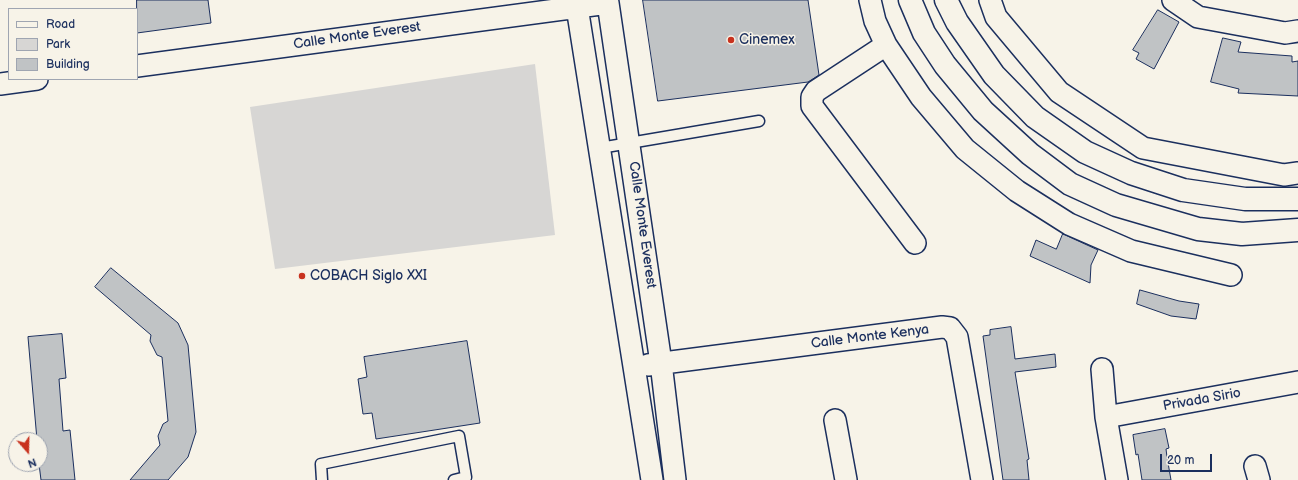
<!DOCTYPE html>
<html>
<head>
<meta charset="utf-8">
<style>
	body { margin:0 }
	#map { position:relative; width:1298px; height:480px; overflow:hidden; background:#f7f3e8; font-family:"Balsamiq Sans",sans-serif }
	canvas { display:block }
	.legend { position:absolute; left:8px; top:8px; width:130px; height:72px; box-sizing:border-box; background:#f7f3e8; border:1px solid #9fa5b1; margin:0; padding:5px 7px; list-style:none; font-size:12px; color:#1b2f5e }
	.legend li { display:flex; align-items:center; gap:8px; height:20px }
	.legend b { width:20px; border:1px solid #9fa5b1 }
	.north { position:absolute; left:8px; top:432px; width:40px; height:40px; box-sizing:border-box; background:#f7f3e8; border:1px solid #9fa5b1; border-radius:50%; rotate:160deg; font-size:11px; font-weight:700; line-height:16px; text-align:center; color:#1b2f5e }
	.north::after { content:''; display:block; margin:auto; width:14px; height:18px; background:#c8321e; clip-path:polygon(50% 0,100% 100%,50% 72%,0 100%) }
	.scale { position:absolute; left:1160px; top:454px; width:52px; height:18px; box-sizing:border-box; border:2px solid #1b2f5e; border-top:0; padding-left:5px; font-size:12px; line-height:14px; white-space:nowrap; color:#1b2f5e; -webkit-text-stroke:3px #f7f3e8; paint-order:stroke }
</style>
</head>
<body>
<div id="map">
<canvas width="1298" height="480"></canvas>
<ul class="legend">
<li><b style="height:5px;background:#f7f3e8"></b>Road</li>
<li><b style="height:11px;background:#d7d6d4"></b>Park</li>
<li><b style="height:11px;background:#c0c3c5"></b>Building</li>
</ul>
<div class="north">N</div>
<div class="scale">20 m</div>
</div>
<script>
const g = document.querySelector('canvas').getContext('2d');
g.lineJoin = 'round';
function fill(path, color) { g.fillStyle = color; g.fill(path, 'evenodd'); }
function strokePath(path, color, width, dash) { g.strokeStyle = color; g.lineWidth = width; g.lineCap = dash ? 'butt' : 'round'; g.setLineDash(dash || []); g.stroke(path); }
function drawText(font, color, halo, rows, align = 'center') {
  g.font = font + ' "Balsamiq Sans",sans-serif'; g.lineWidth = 3; g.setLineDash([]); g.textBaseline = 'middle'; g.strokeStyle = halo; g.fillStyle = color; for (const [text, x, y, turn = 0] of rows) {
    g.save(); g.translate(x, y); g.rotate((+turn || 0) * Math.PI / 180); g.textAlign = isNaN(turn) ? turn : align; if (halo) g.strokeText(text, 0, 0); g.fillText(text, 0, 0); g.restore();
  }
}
const green = new Path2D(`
	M535,64L555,235L275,269L250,107Z`);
const building = new Path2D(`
	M137,0H208L211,23L137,33Z
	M643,0H808L819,75L808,82L658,101Z
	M1158,10L1179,22L1154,69L1136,59L1139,53L1133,50Z
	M1223,38L1241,42L1238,52L1292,56V62L1298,61V96L1238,93L1239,89L1211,82Z
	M1063,234L1098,250L1091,265L1090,283L1030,256L1036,240L1056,249Z
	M111,268L178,323L188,345L196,432L188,457L168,480H130L160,445L158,436L163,424L168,421L162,357L157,355L150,341L151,335L95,287Z
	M1140,290L1179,301L1199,304L1196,319L1171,316L1137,304Z
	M1011,327L1015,359L1055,354L1056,367L1015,372L1029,459L1027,460L1029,480H1003L983,336L990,335V330Z
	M62,334L66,378L59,379L63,431L70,430L75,480H41L39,464L40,440H37L28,337Z
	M467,341L480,423L376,439L372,413L363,414L358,379L367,377L364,357Z
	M1165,429L1169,448L1166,449L1167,457L1171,480H1142L1138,454L1136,455L1133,435Z`);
const lane = new Path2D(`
	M600,148L759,121
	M322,480L321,464L459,436L466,477L454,480`);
const street = new Path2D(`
	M870,0L875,21L886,45L921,97L965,149L1017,191L1069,224L1131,251L1231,275
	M990,0L996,17L1059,92L1143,148L1284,175L1298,173
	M1173,0L1198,17L1285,33L1298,31
	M577,7L652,480
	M886,45L816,91L812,97V106L915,243
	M137,66L608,3L661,363L675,480
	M0,84L37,79
	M648,365L942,327L950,328L957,337L982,480
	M1102,369L1106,417L1117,480
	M1106,417L1298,382
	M835,420L846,480
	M1255,466L1259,480`);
const primary = new Path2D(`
	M910,0L924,33L945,65L983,111L1030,154L1070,184L1116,205L1198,229L1242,234L1298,230
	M946,0L957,22L994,75L1035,117L1085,152L1131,173L1183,190L1245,199H1298`);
const markers = [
	[731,40,4,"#c8321e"],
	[302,276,4,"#c8321e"]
];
const streetNames = [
	["Calle Monte Everest",357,36,-8],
	["Calle Monte Everest",642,225,82],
	["Calle Monte Kenya",870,337,-7],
	["Privada Sirio",1202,400,-10]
];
const poiNames = [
	["Cinemex",739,40],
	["COBACH Siglo XXI",310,276]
];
fill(green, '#d7d6d4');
fill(building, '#c0c3c5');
strokePath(building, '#1b2f5e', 1);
strokePath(lane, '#1b2f5e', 13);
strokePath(street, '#1b2f5e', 24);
strokePath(primary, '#1b2f5e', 25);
strokePath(lane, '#f7f3e8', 10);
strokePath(street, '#f7f3e8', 21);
strokePath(primary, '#f7f3e8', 22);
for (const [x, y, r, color] of markers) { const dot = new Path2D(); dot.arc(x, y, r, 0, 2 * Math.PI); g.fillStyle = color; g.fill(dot); strokePath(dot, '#f7f3e8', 1.5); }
drawText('14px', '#1b2f5e', '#f7f3e8', streetNames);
drawText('14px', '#1b2f5e', '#f7f3e8', poiNames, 'left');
</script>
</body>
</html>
